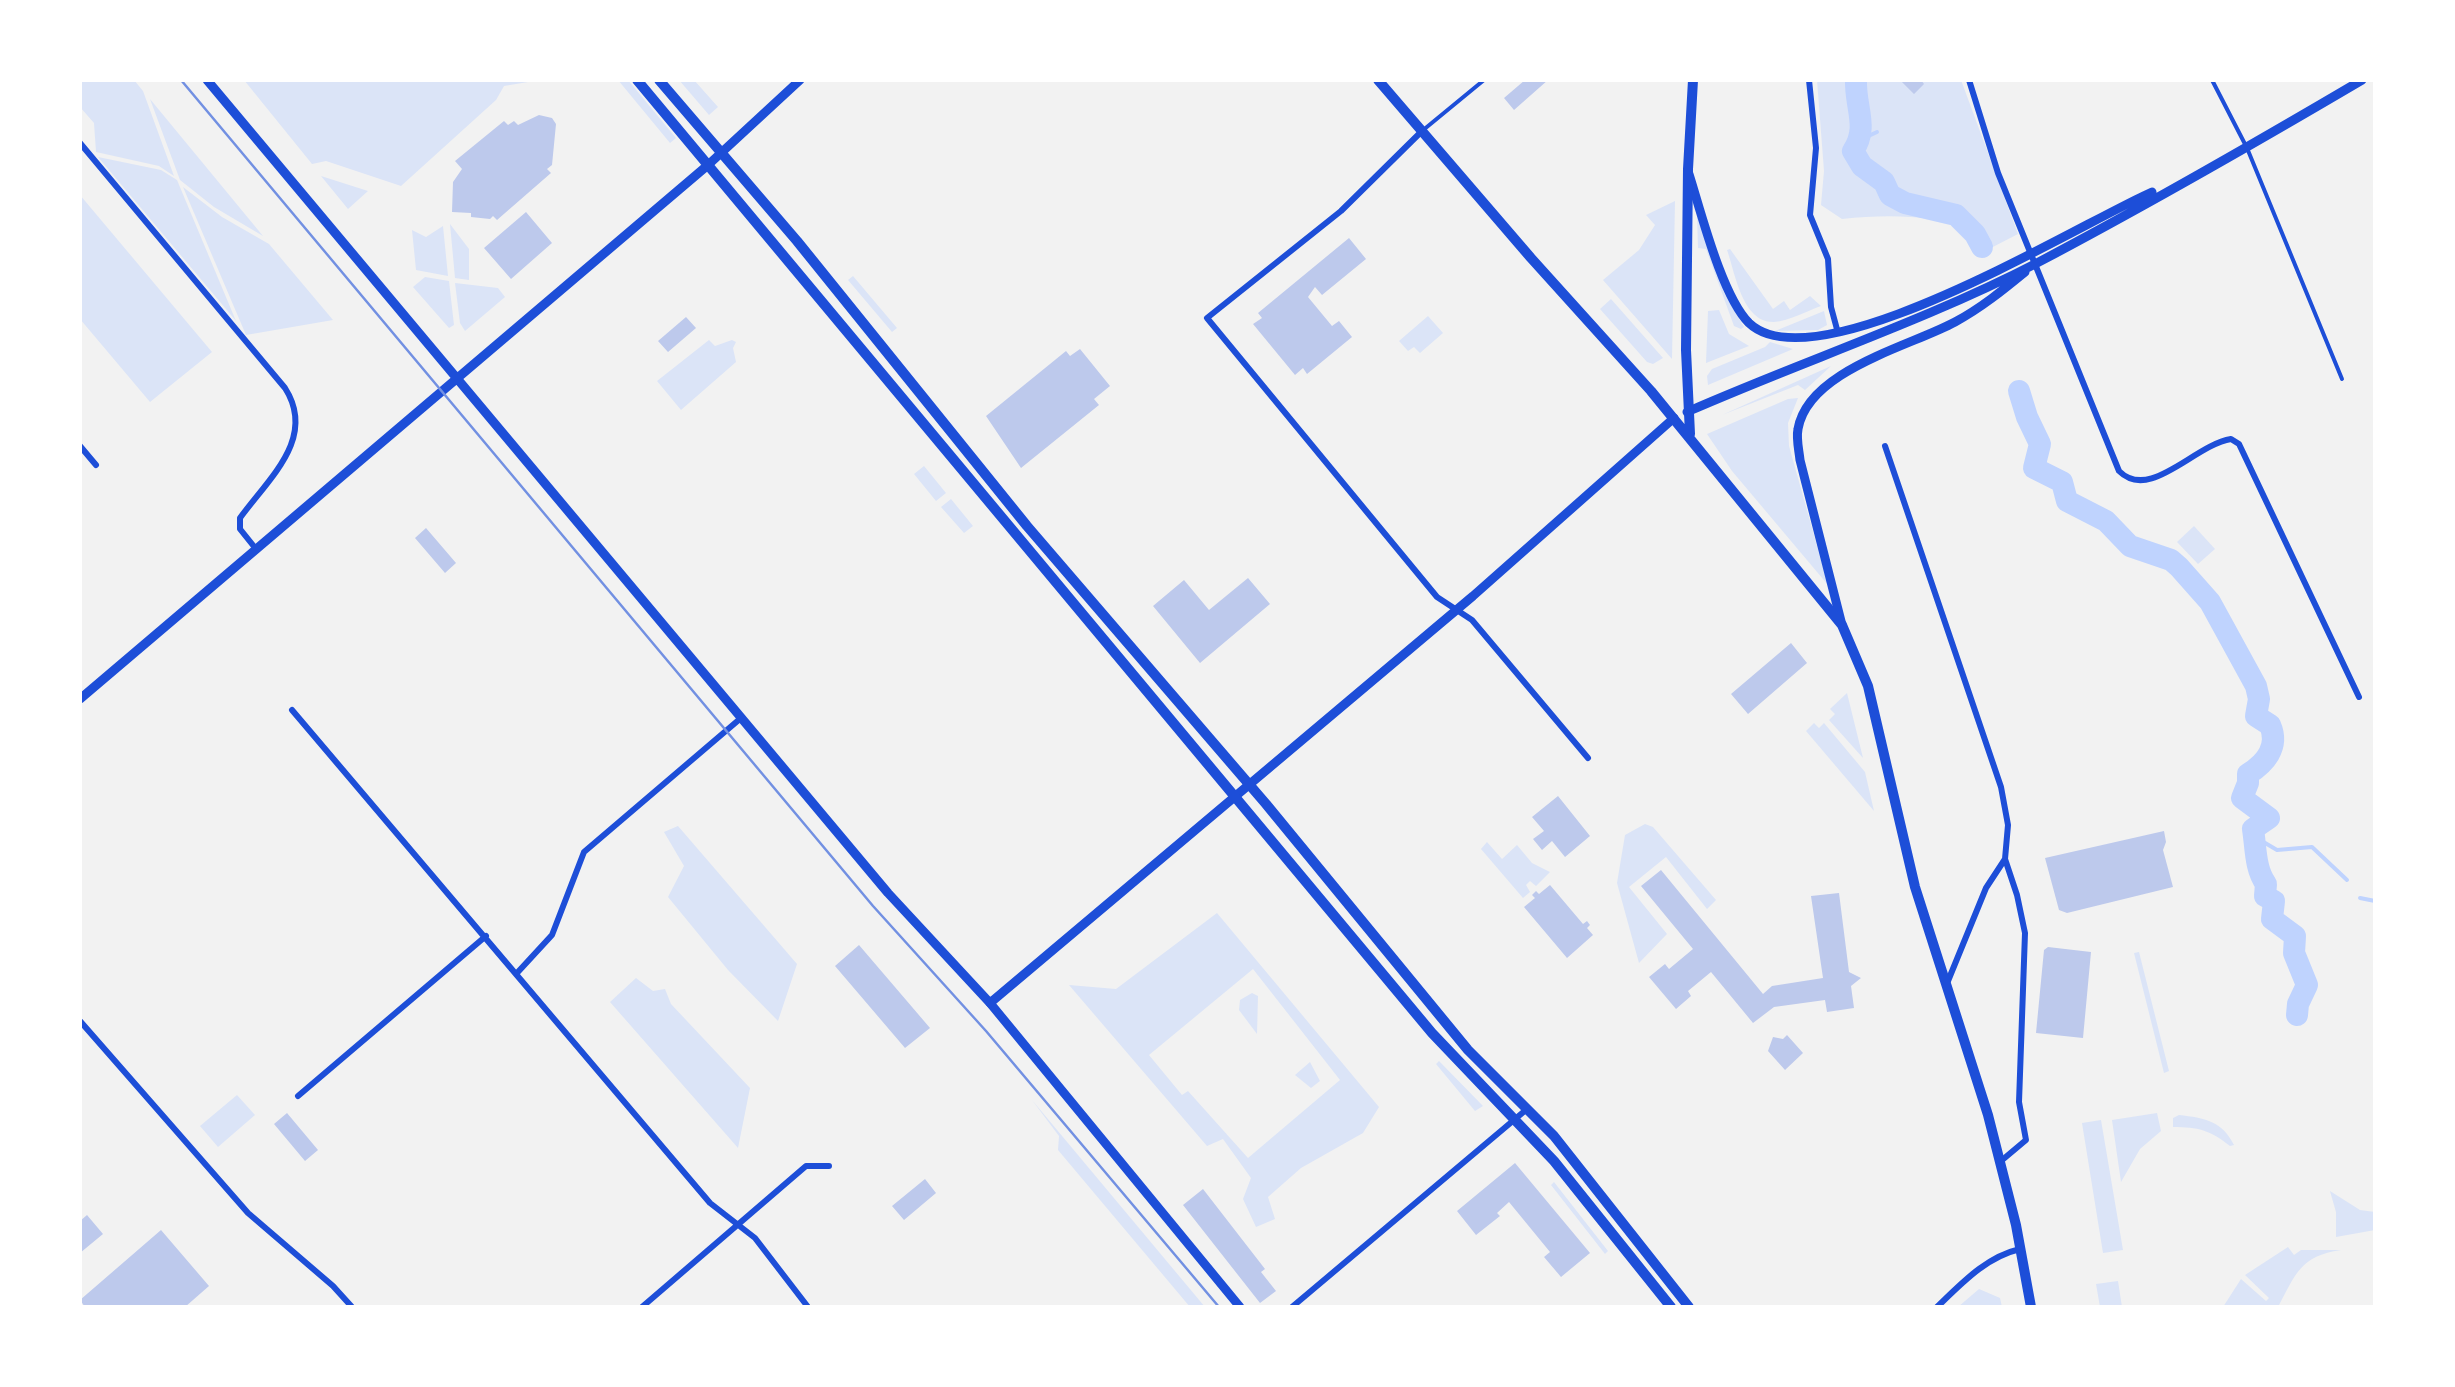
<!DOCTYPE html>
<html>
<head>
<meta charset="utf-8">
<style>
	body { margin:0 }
	#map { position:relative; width:2455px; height:1387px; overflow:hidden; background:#f2f2f2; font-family:"Noto Sans",sans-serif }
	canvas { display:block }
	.frame { position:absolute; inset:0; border:82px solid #fff; pointer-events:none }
</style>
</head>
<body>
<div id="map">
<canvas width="2455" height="1387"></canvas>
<div class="frame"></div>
</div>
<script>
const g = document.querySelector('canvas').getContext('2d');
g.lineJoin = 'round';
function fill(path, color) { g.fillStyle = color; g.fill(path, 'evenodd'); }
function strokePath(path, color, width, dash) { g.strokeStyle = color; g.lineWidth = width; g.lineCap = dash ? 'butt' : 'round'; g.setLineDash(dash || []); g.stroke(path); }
const green = new Path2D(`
	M80,80H134L143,91L174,176L159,166L96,152L94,123L80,107Z
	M244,80H540L504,86L496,100L401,186L326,161L312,164Z
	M618,80H628L676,138L670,143Z
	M679,80H694L718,107L709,115Z
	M1817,80H1961L2018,234L1987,250L1975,228C1931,215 1887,214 1842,219L1821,205L1824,171Z
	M150,99L263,236L214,207L180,180Z
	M98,157L161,170L177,180L236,321Z
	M321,176L368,191L348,209Z
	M183,187L222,217L269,244L333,320L246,335Z
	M80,195L212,352L150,402L80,319Z
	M1675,201L1672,359L1603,280L1639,250L1655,225L1646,215Z
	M1697,216L1725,295L1744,327L1741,329L1734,326L1706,249L1698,248Z
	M450,224L469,249V280L455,278Z
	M443,226L448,276L416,270L412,230L426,237Z
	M1730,249L1773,309L1784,301L1790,310L1810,296L1821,306C1807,311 1789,321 1774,322C1742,323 1735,272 1727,250Z
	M853,276L897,328L892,332L848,280Z
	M425,277L449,281L454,325L449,328L413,287Z
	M455,283L498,288L505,297L465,331L460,323Z
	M1611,299L1663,358L1653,364L1647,362L1600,309Z
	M1719,310L1729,334L1749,346L1706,363L1708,311Z
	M1824,311L1827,325L1818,330L1775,331Z
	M1428,316L1443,333L1420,353L1414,347L1408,351L1399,341Z
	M709,340L715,346L732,340L736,342L733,348L736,362L681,410L657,381Z
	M1770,342L1793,349L1708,385L1707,376L1712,369L1765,347Z
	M1831,366L1805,390L1798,385L1722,415Z
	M1798,398L1788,423L1789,446L1828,585L1732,471L1707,434L1788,399Z
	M924,466L946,493L936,501L914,474Z
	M951,499L973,526L964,533L941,507Z
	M2194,526L2215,549L2198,564L2177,542Z
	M1847,693L1863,758L1829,720L1835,714L1830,709Z
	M1814,723L1819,728L1824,723L1865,772L1874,811L1806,731Z
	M1645,824L1653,827L1716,900L1707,909L1666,857L1629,887L1667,934L1639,963L1617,883L1625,835Z
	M678,826L797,964L778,1021L728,970L668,897L684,866L664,832Z
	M1487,842L1502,859L1517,845L1532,863L1550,872L1536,886L1530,881L1526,885L1530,892L1523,898L1481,849Z
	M1217,913L1379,1107L1363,1133L1301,1168L1268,1197L1275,1219L1256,1227L1243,1199L1251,1178L1223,1139L1207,1146L1069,985L1116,989ZM1253,969L1340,1080L1248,1158L1188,1091L1182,1095L1149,1055Z
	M2139,952L2169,1071L2164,1073L2134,953Z
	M636,978L653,991L665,989L671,1004L750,1088L738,1148L610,1002Z
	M1252,993L1258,996L1257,1034L1239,1010L1240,1000Z
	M1439,1061L1483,1106L1475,1111L1436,1064Z
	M1310,1062L1320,1081L1311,1088L1295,1075Z
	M237,1095L255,1115L218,1147L200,1126Z
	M1032,1100L1205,1307H1190L1058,1150L1059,1136Z
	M2157,1113L2161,1131L2140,1149L2121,1182L2112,1120Z
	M2179,1115C2205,1118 2222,1121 2234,1145L2230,1146C2210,1130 2198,1127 2173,1127V1118Z
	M2101,1120L2123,1250L2103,1253L2082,1123Z
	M1554,1182L1608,1251L1605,1254L1551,1185Z
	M2330,1191L2360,1210L2375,1212V1230L2336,1237V1212Z
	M2288,1247L2294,1255L2301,1250H2341C2300,1256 2296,1274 2278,1307H2223L2241,1279L2266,1301L2269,1298L2245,1275Z
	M2118,1281L2122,1307H2100L2096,1284Z
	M1979,1289L2000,1298L2002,1307H1958Z`);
const stream = new Path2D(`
	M1862,139L1877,132
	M2255,837L2277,850L2312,847L2347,880
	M2360,898L2375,901`);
const river = new Path2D(`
	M1856,80C1855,108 1869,127 1853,151L1862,166L1884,182L1890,195L1905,203L1956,215L1975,234L1982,247
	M2019,391L2027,417L2040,444L2034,468L2062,482L2067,501L2106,521L2130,546L2171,560L2179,567L2210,602L2256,686L2259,699L2256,716L2270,725C2280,748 2264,764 2248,774V783L2242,798L2269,818L2253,829C2256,848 2255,869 2266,884L2265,896L2274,901L2272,919L2295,936L2294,953L2307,985L2298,1004L2297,1015`);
const building = new Path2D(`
	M1525,80H1548L1514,110L1504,98Z
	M1900,80H1921L1924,84L1914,94Z
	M539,115L552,118L556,124L552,165L547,169L551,173L497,220L493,216L490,219L471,217V213L452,212L453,182L462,169L455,161L504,121L508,125L514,121L518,125Z
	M526,212L552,243L511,279L484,248Z
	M1349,238L1366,259L1322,295L1315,287L1308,297L1332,326L1339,321L1352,337L1307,374L1303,368L1295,375L1253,324L1262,318L1258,313Z
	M686,317L696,328L668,352L658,341Z
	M1080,349L1110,386L1094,399L1099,405L1021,468L986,416L1066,351L1070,356Z
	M426,528L456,563L445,573L415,538Z
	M1248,578L1270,604L1200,663L1153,606L1184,580L1209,610Z
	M1791,643L1807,663L1748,714L1731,694Z
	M1558,796L1590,836L1565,857L1552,841L1542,850L1533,839L1544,831L1532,817Z
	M2164,831L2166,842L2163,850L2173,887L2067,913L2059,910L2045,858Z
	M1661,870L1763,994L1772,986L1823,978L1811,896L1839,893L1849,972L1861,978L1851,986L1854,1008L1827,1012L1825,1000L1774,1007L1753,1023L1711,972L1688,991L1691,996L1676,1009L1649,977L1665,964L1669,969L1693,949L1641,886Z
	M1550,885L1583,924L1587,921L1590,925L1587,928L1593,935L1567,958L1524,907L1535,898L1532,895L1536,891L1539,894Z
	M859,945L930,1028L905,1048L835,966Z
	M2048,947L2091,952L2083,1038L2036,1033L2044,950Z
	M1787,1035L1803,1053L1785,1070L1768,1051L1773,1037L1783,1039Z
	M287,1113L318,1150L305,1161L274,1124Z
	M1515,1163L1590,1253L1561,1277L1544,1257L1550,1252L1509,1202L1497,1213L1500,1216L1476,1235L1457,1211Z
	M925,1179L936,1193L904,1220L892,1206Z
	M1203,1189L1265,1269L1261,1272L1276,1291L1260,1303L1183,1205Z
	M87,1215L103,1234L80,1253V1221Z
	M161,1230L209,1286L185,1307H85L80,1300Z`);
const service = new Path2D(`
	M2212,80L2247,148L2342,379
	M1422,131L1484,80`);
const minor = new Path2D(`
	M1809,80L1816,148L1810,215L1828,259L1831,307L1838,333
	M1969,80L1998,173L2119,471C2150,502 2194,445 2231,439L2239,444L2359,697
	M1421,132L1341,211L1207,318L1437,597L1472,620L1588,758
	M80,143L285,388C317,438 269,478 240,518V529L256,549
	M80,446L96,465
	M1885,446L2001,787L2008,825L2005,859L1986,888L1948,981
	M292,710L710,1203L755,1238L808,1307
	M517,973L552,935L584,852L741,718
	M80,1021L248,1213L333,1286L352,1307
	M298,1096L486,936
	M2001,1161L2026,1140L2019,1102L2025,933L2017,895L2005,859
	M642,1307L806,1166H829
	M1292,1307L1527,1109
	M1937,1307C1962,1283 1986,1257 2020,1249`);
const tertiary = new Path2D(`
	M990,1003L1240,1307`);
const secondary = new Path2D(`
	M207,80L888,893L990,1003L1473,596L1674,418
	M1689,174C1701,212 1722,296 1749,323C1816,387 2079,224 2152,192
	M1687,412C1803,361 1925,321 2037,263C2147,205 2255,143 2362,80
	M1842,625L1800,460C1799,450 1796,439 1798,429C1808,370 1911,346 1955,322C1981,308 2003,290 2025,272
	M80,699L708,165L800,80`);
const primary = new Path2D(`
	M637,80L1432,1033L1554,1161L1671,1307
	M659,80L797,241L1027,526L1266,804L1468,1050L1554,1136L1689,1307
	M1378,80L1531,258L1651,391L1842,625L1868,686L1915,887L1988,1115L2016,1225L2031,1307
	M1690,434L1686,350L1688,169L1693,80`);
const tram = new Path2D(`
	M181,80L873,906L986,1031L1219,1307`);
fill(green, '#dbe4f7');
strokePath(stream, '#bfd3fe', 4);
strokePath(river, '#bfd3fe', 22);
fill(building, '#bdc9ec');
strokePath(service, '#1d4ed8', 4);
strokePath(minor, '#1d4ed8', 6);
strokePath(tertiary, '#1d4ed8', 9);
strokePath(secondary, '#1d4ed8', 9);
strokePath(primary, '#1d4ed8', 10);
strokePath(tram, '#7290e2', 2.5);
</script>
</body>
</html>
